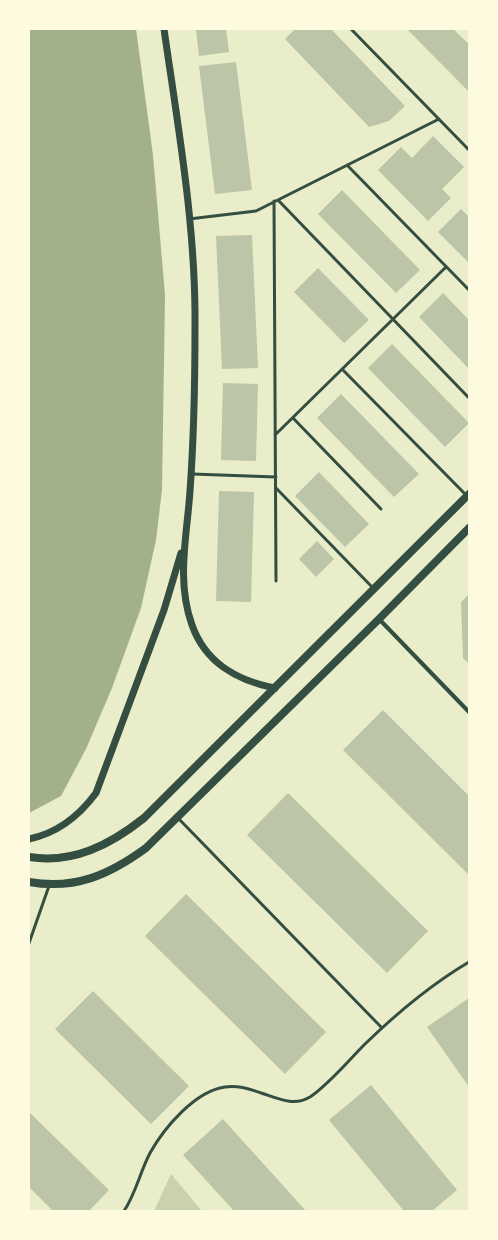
<!DOCTYPE html>
<html>
<head>
<meta charset="utf-8">
<style>
	body { margin:0 }
	#map { position:relative; width:498px; height:1240px; overflow:hidden; background:#e9edc9; font-family:Jost,sans-serif }
	canvas { display:block }
	.frame { position:absolute; inset:0; border:30px solid #fefae0; pointer-events:none }
</style>
</head>
<body>
<div id="map">
<canvas width="498" height="1240"></canvas>
<div class="frame"></div>
</div>
<script>
const g = document.querySelector('canvas').getContext('2d');
g.lineJoin = 'round';
function fill(path, color) { g.fillStyle = color; g.fill(path, 'evenodd'); }
function strokePath(path, color, width, dash) { g.strokeStyle = color; g.lineWidth = width; g.lineCap = dash ? 'butt' : 'round'; g.setLineDash(dash || []); g.stroke(path); }
const green = new Path2D(`
	M171,1174L202,1211H154Z`);
const water = new Path2D(`
	M29,29H136L153,155L165,295L162,490L156,540L141,608L112,688L86,749L61,796L31,812H29Z`);
const building = new Path2D(`
	M196,29H226L229,52L199,56Z
	M295,29H331L405,106L389,121L369,127L285,39Z
	M407,29H457L455,31L469,44V92Z
	M236,62L252,190L215,194L199,66Z
	M433,136L464,167L442,189L451,198L428,221L378,170L401,147L412,158Z
	M342,190L420,270L396,293L318,214Z
	M461,209L469,217V263L438,232Z
	M252,235L258,368L222,369L216,236Z
	M318,268L369,320L344,343L294,292Z
	M443,293L469,320V369L419,317Z
	M392,344L469,423L445,447L368,368Z
	M223,383L258,384L256,461L221,460Z
	M341,394L419,474L394,497L317,418Z
	M319,472L369,524L345,547L295,496Z
	M219,491L254,492L251,602L216,601Z
	M317,541L334,559L316,577L299,559Z
	M469,594V664L463,658L461,602Z
	M383,710L469,796V875L343,750Z
	M288,793L428,931L387,973L247,835Z
	M186,894L326,1032L285,1074L145,936Z
	M93,991L189,1086L151,1124L55,1029Z
	M469,998V1087L427,1027Z
	M371,1085L457,1190L432,1211H404L329,1120Z
	M29,1112L109,1190L89,1211H53L29,1187Z
	M223,1119L306,1211H234L183,1155Z`);
const service = new Path2D(`
	M351,29L469,150
	M347,165L469,290
	M278,200L469,398
	M274,201L276,581
	M189,219L256,211L439,119
	M342,369L466,495
	M293,418L381,509
	M275,435L446,267
	M192,474L276,477
	M276,488L373,588
	M178,818L382,1028
	M29,943L49,886
	M124,1211C136,1193 140,1172 150,1153C164,1128 195,1091 225,1087C238,1085 249,1089 261,1093C277,1098 294,1107 310,1097C328,1085 349,1060 365,1044C397,1013 430,985 469,962`);
const minor = new Path2D(`
	M379,619L469,712`);
const tertiary = new Path2D(`
	M164,29C178,127 196,227 195,327C195,381 194,436 190,491C187,536 176,581 192,625C205,662 237,681 275,688
	M29,839C58,833 79,816 96,793L164,610L181,553`);
const secondary = new Path2D(`
	M29,857C73,864 110,845 144,818L469,494
	M29,882C75,890 109,875 146,848L379,619L469,528`);
fill(green, '#cad2ad');
fill(water, '#a3b18a');
fill(building, '#bcc5a7');
strokePath(service, '#344e41', 3);
strokePath(minor, '#344e41', 4);
strokePath(tertiary, '#344e41', 7);
strokePath(secondary, '#344e41', 8);
</script>
</body>
</html>
